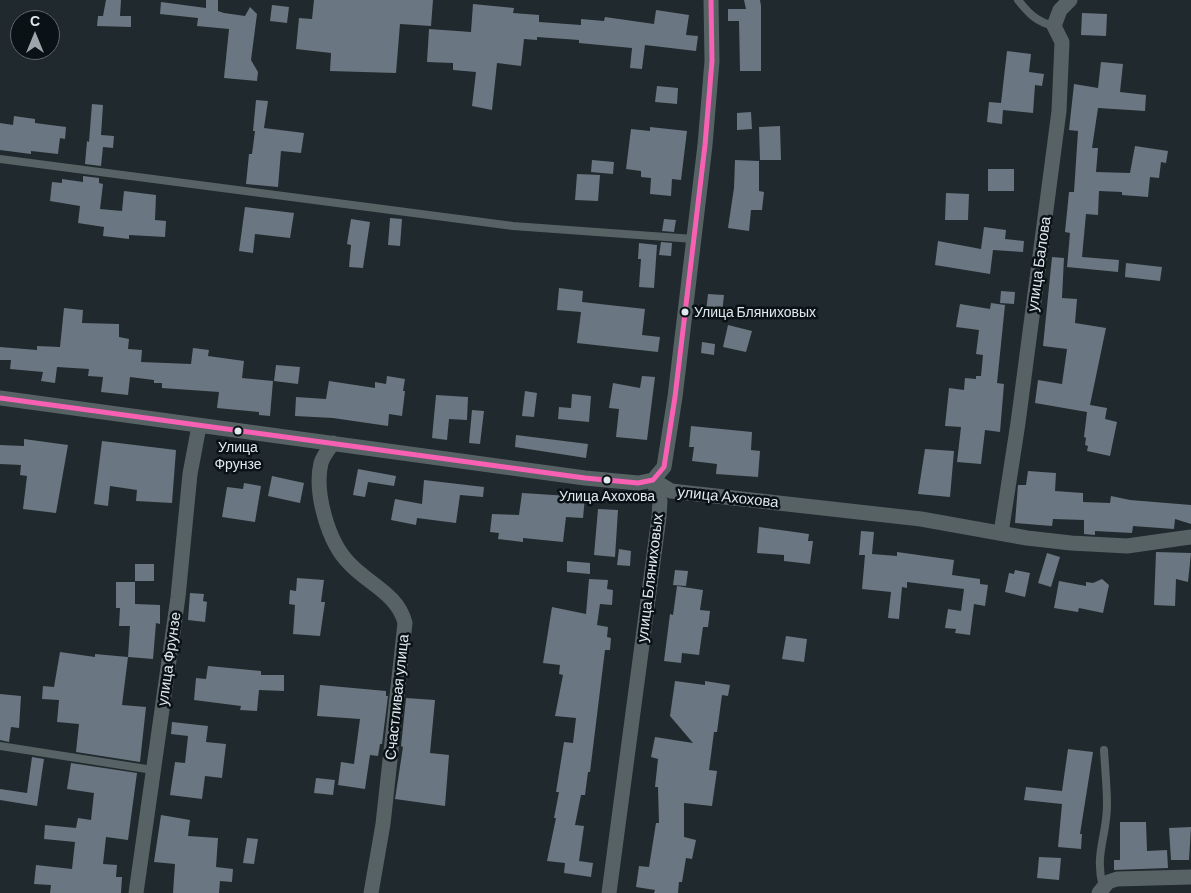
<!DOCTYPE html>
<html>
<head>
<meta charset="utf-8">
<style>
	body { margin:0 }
	#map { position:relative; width:1191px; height:893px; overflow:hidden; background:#20292d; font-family:Barlow,sans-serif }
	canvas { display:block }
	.north { position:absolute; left:10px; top:10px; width:50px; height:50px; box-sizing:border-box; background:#0b1216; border:1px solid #60686d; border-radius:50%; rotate:0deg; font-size:14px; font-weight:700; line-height:20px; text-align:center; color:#dfe9ef }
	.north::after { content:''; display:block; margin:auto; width:18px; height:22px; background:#9ca6ab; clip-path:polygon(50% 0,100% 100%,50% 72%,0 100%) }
</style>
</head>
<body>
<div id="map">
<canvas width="1191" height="893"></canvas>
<div class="north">С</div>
</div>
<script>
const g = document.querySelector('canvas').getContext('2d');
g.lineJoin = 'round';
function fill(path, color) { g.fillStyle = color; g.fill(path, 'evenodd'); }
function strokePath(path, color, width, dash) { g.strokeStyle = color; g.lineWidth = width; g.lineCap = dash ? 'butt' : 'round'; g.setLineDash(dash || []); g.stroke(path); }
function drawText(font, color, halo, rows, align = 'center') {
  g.font = font + ' Barlow,sans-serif'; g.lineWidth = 5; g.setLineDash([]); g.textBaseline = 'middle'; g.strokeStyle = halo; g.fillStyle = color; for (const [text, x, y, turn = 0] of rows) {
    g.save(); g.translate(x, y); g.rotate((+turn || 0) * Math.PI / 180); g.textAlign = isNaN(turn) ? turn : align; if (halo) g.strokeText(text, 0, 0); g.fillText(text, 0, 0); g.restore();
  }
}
const building = new Path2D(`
	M106,0H121L120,16H131V27L97,26L98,16H103Z
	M206,0H218V11L224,13L245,16L250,7L257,14L251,60L258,72L257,81L224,78L229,29L197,26L198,18L160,14L161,2L206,8Z
	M314,0H433L431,26L400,24L396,73L330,71L331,53L296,49L299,18L312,19Z
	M744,0H760L761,6V71H740L739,21H728V9H746Z
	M473,4L514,8L513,13L539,15V22L581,25V19L604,21L605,17L654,24L656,10L689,15L686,35L698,36L696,51L645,45L642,69L630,68L632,48L579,43V40L537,37V40L524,39L521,66L497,63L492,110L472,106L476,72L453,70V63L427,62L429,29L471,32Z
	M272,5L289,7L287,23L270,21Z
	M1082,13L1107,14L1106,36L1081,35Z
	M1007,51L1031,54L1029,72L1044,74L1042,86L1035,85L1033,113L1003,110L1002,124L987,122L989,102L1001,103Z
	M1101,62L1123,64L1120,92L1146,95L1145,111L1098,108L1092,148H1098L1096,172L1130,173L1135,146L1168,151L1166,163L1161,162L1159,178L1150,177L1148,197L1122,195V192L1099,191L1098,215L1086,214L1082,257L1119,260L1118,272L1067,267L1070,233L1065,232L1069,192H1074L1078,131L1069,130L1074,84L1098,88Z
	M657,86L678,88L677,104L655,102Z
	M256,100L268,101L264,128L304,133L301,153L281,151L278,187L246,184L249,154H252L255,131H253Z
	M92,104L103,105L101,135L114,136L113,148L103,147L101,166L85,164L87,141L89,142Z
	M751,112L752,129L737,130V113Z
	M14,116L35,119V123L66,127L65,139L60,138L58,154L31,151V154L0,150V123L13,125Z
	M780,126L781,160H760L759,127Z
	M650,127L687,131L681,180L672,179L671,196L650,194L651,178L641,177V171L626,169L631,129L650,131Z
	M592,160L614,162L613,174L591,172Z
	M735,160L759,161V191L764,192L762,210H751L749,231L728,228L734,188Z
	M988,169H1014V191H988Z
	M577,174L600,175L598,201L575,200Z
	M83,176L99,178V183L103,184L100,209L122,211L124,191L156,195L155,220L166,221L165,237L129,235V239L103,236L104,227L78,223L80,206L50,201L52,182L62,183V179L83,182Z
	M946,193L969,194L968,220H945Z
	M245,207L294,213L290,238L255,234L253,253L239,251Z
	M390,218L402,219L400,246L388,245Z
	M351,219L370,222L363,268L349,267L351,245L347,244Z
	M664,219L676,220L674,232L662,231Z
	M984,227L1006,230L1005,239L1024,241L1023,252L993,250L990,274L935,265L938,241L981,249Z
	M661,242L672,243L671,256L659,255Z
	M639,243L657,245L654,288L639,287L641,259H638Z
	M1052,257L1064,258L1062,298L1077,299L1075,323L1106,328L1090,405L1107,408L1105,419L1117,422L1110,456L1087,451L1088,446L1085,445L1086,438L1084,437L1087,412L1035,403L1038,380L1062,384L1067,349L1043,346Z
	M1126,263L1162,267L1160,281L1125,277Z
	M559,288L583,291L582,302L645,309L642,335L660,337L658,352L577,343L581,312L557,310Z
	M1001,291L1015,292L1014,304L1000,303Z
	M708,294L724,295L722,313L706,312Z
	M991,303L1005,305L997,383L1004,384L1000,432L985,430L981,464L957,462L961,427L945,426L949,388L964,390L965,378L976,379V376H981L983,355L976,354L979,330L956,327L960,304L990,309Z
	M64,308L83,310L82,323L119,324V337L129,339L128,349L142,350L141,362L191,364L193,348L209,350L208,356L244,361L242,378L273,381L270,416L259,415V412L217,408L219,392L162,388V383H154V380L130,377L128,395L101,392L103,377L88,376L89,369L57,367L55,383L41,381L43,372L10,369L11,360H0V347L37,350V346L60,347Z
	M728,325L752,331L746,352L723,347Z
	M702,342L715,344L714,355L701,353Z
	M276,365L300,367L298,384L274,381Z
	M387,376L405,379L403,391H405L402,416L389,414L388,426L333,418L295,416L296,397L326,399L329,381L375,388V382L386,384Z
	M642,376L655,377L647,440L616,437L619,409L609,408L613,383L640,388Z
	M525,391L537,393L534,417L522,416Z
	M572,394L591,396L589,422L558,419L559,407L571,408Z
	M436,395L468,397L467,420L449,419L447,440L432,438Z
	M472,410L484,411L480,444L469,443Z
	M691,426L752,432L751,450L760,451L758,477L716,474L717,464L692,461L694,447H689Z
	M516,435L588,444L586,458L515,447Z
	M24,439L68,445L56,513L23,509L27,476L20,475L21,465L0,464V445L24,446Z
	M102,441L176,450L172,503L136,501L137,490L110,486L108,506L94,504Z
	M925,449L954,451L950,497L918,494Z
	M358,469L396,476L394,486L368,482L365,497L353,495Z
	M1028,471L1056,473L1055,491L1083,493V502L1110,503L1111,496L1130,500L1191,505V524L1175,519L1174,529L1133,526L1132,533L1095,531V535L1084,534V520L1053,519L1052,526L1015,523L1018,485H1026Z
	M272,476L304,483L300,503L268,496Z
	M424,480L484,487L483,497L460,495L456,523L417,518L416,525L391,520L395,499L422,504Z
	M244,483L261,486L255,522L222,517L227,487L243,489Z
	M522,493L585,497L583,518L566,517L563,542L523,538V542L498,539L499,533L490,532L492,514L519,515Z
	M598,509L618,510L615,557L594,555Z
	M759,527L809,534L808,541H813L810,564L784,561V555L757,553Z
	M861,531L874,532L872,554L897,556V552L954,560L952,575L980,579V584L988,585L985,606L974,604L970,635L955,633L956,629L945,628L948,609L961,611L964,589L907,582V588L902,587L899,619L888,618L891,592L862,589L865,555H859Z
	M619,549L631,551L630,566L617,565Z
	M1156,552L1191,553L1188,582L1176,579L1175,606L1154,605Z
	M1047,553L1060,557L1051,587L1038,583Z
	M567,561L590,563V574L567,572Z
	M135,564H154V581H135Z
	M675,570L688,571L686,586L673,585Z
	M1015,570L1030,573L1025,597L1005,592L1009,573L1014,574Z
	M297,578L324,580L321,602H325L320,636L293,634L295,605L289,604L290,590L296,591Z
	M589,579L608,580L607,589L613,590L612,605L600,604L597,625L608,627L607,637L611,638L610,650H605L590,772H588L585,795H581L575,825L584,826L579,861L593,863L591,877L564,873L565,863L547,861L556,818H554L559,792H556L564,742L573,743L576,718L555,716L563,675L559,674L560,665L543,663L552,607L586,614Z
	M1102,579L1109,585L1103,613L1079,608L1078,612L1054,608L1059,581L1086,586V582L1093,583Z
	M116,582H135V604L160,605V624L156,623L153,659L128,657L130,626H119L120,608H116Z
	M677,586L703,590L700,610L710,611L708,627H703L699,655L682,653L681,663L664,661L670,614L673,615Z
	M190,593L204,594L203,601L207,602L205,622L188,620Z
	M786,636L807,639L804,662L782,659Z
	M60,652L95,657V654L128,657L122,705L146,707L140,762L76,752L79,724L57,722L59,700L42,699L43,686L54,687Z
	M208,666L261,671V675H284V691L259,690L257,711L240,710L241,706L194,700L196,678L206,679Z
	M675,681L705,685V681L730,685L728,696L722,695L717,732H714L709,770L717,771L712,806L684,803V837L696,840L692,859L686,858L682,882H679L678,893H654L655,890L636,887L639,866L649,867L656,823H659L658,787H655L658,759L651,757L655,737L693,743L670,716Z
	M320,685L386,691V696H388L382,744H380L378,756L370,755L365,789L338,785L341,762L354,764L360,719L317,716Z
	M0,694L21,696L19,728L11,727L9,742L0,740Z
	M406,698L435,700L430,753L449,755L445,806L395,799L403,747L401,746Z
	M172,722L208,726L206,742L226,744L222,778L205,776L202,799L170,795L175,762L185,763L188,736L171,734Z
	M1068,749L1093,752L1080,834H1082L1081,849L1058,847L1062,804L1024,800L1026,787L1062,791Z
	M32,757L44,759L37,806L0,800V789L27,793Z
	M71,763L137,773L128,840L106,837L103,864L117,865L116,877H122L121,893H50L51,885L34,884L36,865L72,869L75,842L44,839L45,825L76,828L78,818L91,820L94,793L67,789Z
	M316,778L335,780L333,795L314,793Z
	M161,815L190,820L188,836L218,838L216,867L233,869L232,882L220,881L219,893H173L175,864L154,862Z
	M1120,822H1146L1147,851L1167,850L1168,868L1114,870V860H1120Z
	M1191,827L1189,860H1171L1169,828Z
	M247,838L258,839L254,864L243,863Z
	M1039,857L1061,858L1059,880L1037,878Z`);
const lane = new Path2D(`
	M1018,0C1029,14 1037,22 1054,26
	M0,159L513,226L694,239
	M0,746L153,770
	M1103,887C1094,854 1107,836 1107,805C1107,787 1105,768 1104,750`);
const street = new Path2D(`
	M0,398L585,478L638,483L653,480L664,467L675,397L705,145L712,61L711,0
	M333,443C328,450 323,456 321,463C314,492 328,542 349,563C368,584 398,594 405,623L383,824L371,893
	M653,480L671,491L921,519L1027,538L1071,543L1127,546L1191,537
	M1001,533L1018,423L1059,111L1062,42L1054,26L1060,10L1070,0
	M136,893L178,597L190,474L199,426
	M609,893L659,517L660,501L653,480
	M1099,893L1108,882L1117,879L1191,877`);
const bus1 = new Path2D(`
	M0,398L585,478L638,483L653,480L664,467L675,397L705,145L712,61L711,0`);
const markers = [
	[685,312,4.5,"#dfe9ef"],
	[238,431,4.5,"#dfe9ef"],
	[607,480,4.5,"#dfe9ef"]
];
const busNames = [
	["Улица Бляниховых",694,312,"left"],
	["Улица",238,447],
	["Фрунзе",238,464],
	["Улица Ахохова",607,496]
];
const streetNames = [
	["улица Балова",1039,264,-82],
	["улица Ахохова",728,497,6],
	["улица Бляниховых",650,578,-83],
	["улица Фрунзе",169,659,-82],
	["Счастливая улица",397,697,-84]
];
fill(building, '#6a7681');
strokePath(lane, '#576265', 8);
strokePath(street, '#576265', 15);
strokePath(bus1, '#f860b3', 5);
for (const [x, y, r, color] of markers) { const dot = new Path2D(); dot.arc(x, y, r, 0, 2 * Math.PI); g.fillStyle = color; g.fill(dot); strokePath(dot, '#0b1216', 2); }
drawText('14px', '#dfe9ef', '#0b1216', busNames);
drawText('15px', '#dfe9ef', '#0b1216', streetNames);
</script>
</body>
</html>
